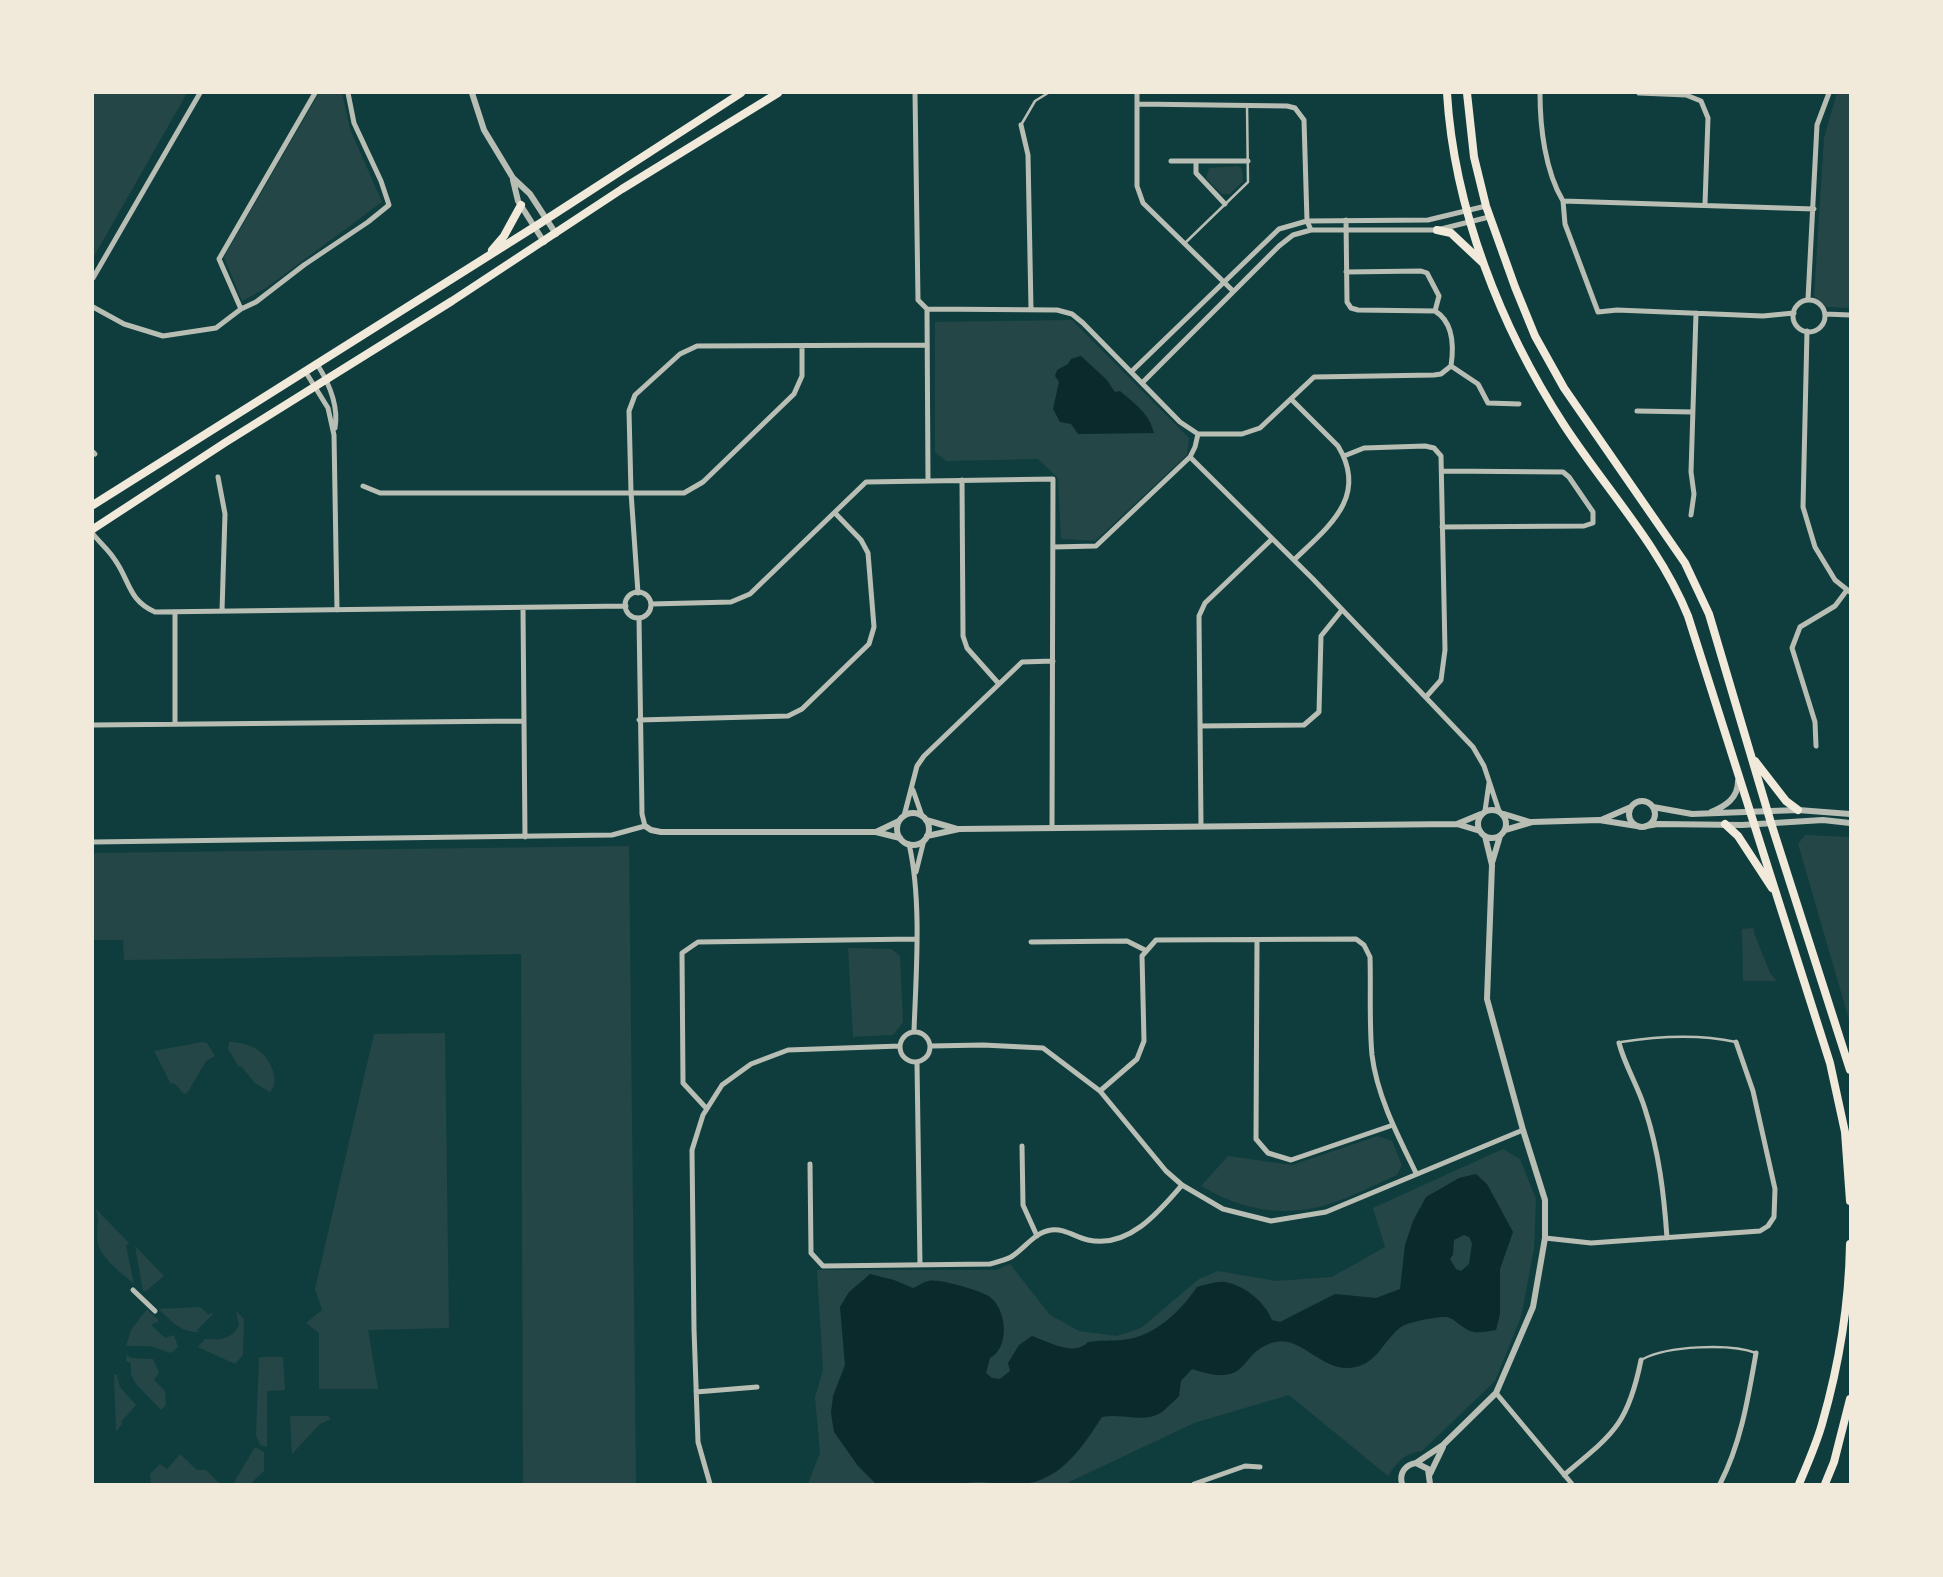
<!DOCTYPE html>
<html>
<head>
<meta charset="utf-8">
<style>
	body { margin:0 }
	#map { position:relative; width:1943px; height:1577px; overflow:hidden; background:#0f3d3e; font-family:Mulish,sans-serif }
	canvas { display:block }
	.frame { position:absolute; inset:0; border:94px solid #f1e9da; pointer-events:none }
</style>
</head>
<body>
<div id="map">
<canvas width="1943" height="1577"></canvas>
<div class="frame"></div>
</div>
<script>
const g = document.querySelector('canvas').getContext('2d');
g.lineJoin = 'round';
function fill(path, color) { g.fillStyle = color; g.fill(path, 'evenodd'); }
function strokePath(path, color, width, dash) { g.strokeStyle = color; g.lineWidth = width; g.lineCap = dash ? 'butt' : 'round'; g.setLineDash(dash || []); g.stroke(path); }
const green = new Path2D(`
	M93,93H187L93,258Z
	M319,93H342L350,129L382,202L266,288L242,301L224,257Z
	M1837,93H1850V308L1827,307L1814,296L1824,138Z
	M1238,166L1242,169L1243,181L1230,194H1222L1206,178L1209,168Z
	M1072,320L1189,438L1187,455L1095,541L1061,539L1058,478L1038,459L946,461L935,452V322Z
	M1805,835L1850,837V1023L1798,844Z
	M629,846L636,1484H523L521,954L124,960L123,940H93V853Z
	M1754,928V933L1770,973L1777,981H1743L1742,929Z
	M848,948L891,949L900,956L903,1022L893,1035L853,1037Z
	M445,1033L449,1328L368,1330L378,1389H319V1333L306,1323L322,1310L315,1289L374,1034Z
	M202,1042L207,1043L215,1056L206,1061L188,1092L184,1094L174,1083L171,1084L154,1051Z
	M229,1042C249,1042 267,1051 273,1071C275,1079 276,1084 270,1092L255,1083L241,1066L239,1067L228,1049Z
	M1378,1136L1392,1141L1402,1165L1397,1175C1374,1185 1350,1198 1326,1205C1281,1218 1240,1209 1201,1186L1228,1156L1292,1165Z
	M1503,1149L1520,1159L1536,1199L1534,1249L1521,1317L1495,1381L1422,1451C1405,1453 1398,1461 1388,1476L1289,1395L1194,1423L1065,1484H808L820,1453L815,1397L823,1370L817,1270H996L1010,1264L1050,1315L1079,1331L1117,1336L1141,1328L1199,1279L1218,1271L1276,1281L1332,1277L1385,1247L1373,1208Z
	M95,1208L129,1243L126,1246L134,1284C120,1271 97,1257 97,1236C97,1225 100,1218 95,1208Z
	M135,1246L164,1276L146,1291H143Z
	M200,1307L209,1315L211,1313L213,1314L197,1330L199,1332C180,1332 172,1322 159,1309Z
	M147,1309L159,1321L151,1325L165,1338L174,1335L178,1347L171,1353L150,1346H126L131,1330Z
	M236,1311L244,1319L243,1355L235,1364L198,1347L205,1339C219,1340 232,1340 239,1325Z
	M127,1354L130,1358L153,1359L159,1372L154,1380L165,1391L166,1405L161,1410L136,1384L131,1375V1363L126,1361Z
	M262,1357H283L285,1390L267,1391V1447L260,1445L256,1435L259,1358Z
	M114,1374L117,1375L120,1387L136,1405L121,1422L122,1424L116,1432Z
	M290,1416H328L331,1419L320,1424L292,1454Z
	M255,1447L264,1452V1471L250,1484H233Z
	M180,1454L197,1470H206L220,1484H151L150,1474L160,1464L167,1469Z`);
const water = new Path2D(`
	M1081,356L1107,380L1115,392L1120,391C1135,404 1149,413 1154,433L1078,434L1071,424L1060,422L1053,409L1059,382L1055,376L1057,370L1068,364L1071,359Z
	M1476,1174L1487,1184L1513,1232L1500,1269V1314L1496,1330C1489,1331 1477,1334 1470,1331C1462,1328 1455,1319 1447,1317C1439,1316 1407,1322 1401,1327C1382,1341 1377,1367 1348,1368C1320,1369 1301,1336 1275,1342C1237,1351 1253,1390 1192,1369L1181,1381L1179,1396C1174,1401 1168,1407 1162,1412C1145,1424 1122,1413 1102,1417C1083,1446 1061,1481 1022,1484C1008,1486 993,1482 979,1482C971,1482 965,1483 958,1484C938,1488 899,1484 876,1484L858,1466L834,1432L831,1413L833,1396L845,1365L840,1307L849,1292L870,1274L894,1280L913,1288C918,1286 923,1282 928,1281C938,1278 982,1291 990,1297C1007,1310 1010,1348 990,1358L986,1373L992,1378L1000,1379L1010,1371L1008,1363L1019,1345L1032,1336C1050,1342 1073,1357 1088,1342C1100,1340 1111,1341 1122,1340C1154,1337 1180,1312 1197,1287C1205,1285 1217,1281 1225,1282C1244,1285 1265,1302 1272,1320L1280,1322L1335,1294L1376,1298L1400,1289L1405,1245L1413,1221L1426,1197L1459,1178ZM1464,1235L1469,1237L1472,1243L1469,1264L1461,1271L1456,1269L1450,1259L1453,1255L1454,1240Z`);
const service = new Path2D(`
	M1021,125L1035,101L1048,93
	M1184,244L1248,182L1247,106
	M1621,1042C1659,1036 1699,1034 1736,1042
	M1643,1359C1667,1346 1730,1343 1756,1353`);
const minor = new Path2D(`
	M915,93L918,300L927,309
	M1137,93V186L1143,203L1233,291
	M1540,93C1540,127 1545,171 1563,201L1814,209
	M1639,93L1686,95L1701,101L1708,118L1705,204
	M1137,104L1287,106L1295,108L1304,120L1307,221L1311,230
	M1021,125L1028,155L1031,309
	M1171,161H1248
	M1196,163V173L1225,204
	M1563,201L1565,224L1598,312L1617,310L1763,316L1794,313
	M1346,272L1421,271L1427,273L1439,296L1435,311
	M93,278L200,93
	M1808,299L1817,125L1829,93
	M1793 316a16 16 0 1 1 32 0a16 16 0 1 1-32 0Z
	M93,307L124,324L163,336L216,328L241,309L256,302L304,265L368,222L389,205L381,181L354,123L348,93
	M241,309L219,259L315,93
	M927,309L1057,310L1072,314L1083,323L1180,422L1198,434L1195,447L1190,457L1096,546L1053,547
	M927,309L928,480
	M1825,314L1850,315
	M1807,331L1803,507L1815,547L1835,580L1850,592
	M317,364C329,383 339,405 335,428
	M1451,366L1478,384L1488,403L1519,404
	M305,371L328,408L334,435L337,610
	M1131,372L1279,229L1307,221L1428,220L1486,206
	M1142,383L1279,246L1293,235L1311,230H1437L1489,217
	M1291,399L1338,446C1369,497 1328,527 1294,560
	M1637,411L1693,412
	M1198,434H1242L1260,428L1314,377L1434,375L1441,374L1451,366C1454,346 1453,322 1435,311L1358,310L1351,308L1347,302L1346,220
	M93,452L95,454
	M1344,456L1364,448L1425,446L1434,448L1441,456L1445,650L1441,680L1426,697
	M1190,457L1313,579L1473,747L1484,766L1499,811
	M1442,471L1563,472L1569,477L1593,512V523L1584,526L1442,527
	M218,477L225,514L222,611
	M962,480L963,636L967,648L999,684
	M363,486L380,493H684L703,482L794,394L802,376V346
	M1691,515L1694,494L1691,472L1696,313
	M93,534C100,543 109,550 115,560C130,581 128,600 155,612L626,606
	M625 605a13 13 0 1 1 26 0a13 13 0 1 1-26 0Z
	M638,593L631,492L629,411L635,395L680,354L697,346L927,345
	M651,604L731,602L750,594L866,482L1053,479L1052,827
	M523,608L525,837
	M175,612V724
	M639,720L788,716L802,709L869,644L874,627L868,553L861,540L835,513
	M93,725L523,721
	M1200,726L1304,725L1319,712L1321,636L1342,610
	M1816,746L1815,722L1792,648L1800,627L1835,606L1847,590
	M913,790L922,816
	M1485,811L1489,783
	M904,816L917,766L924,756L1022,662L1053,661
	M1201,826L1199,616L1205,603L1272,539
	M93,842L612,835L645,826L642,814L639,618
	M909,844C922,900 916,974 914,1031
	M916,872L924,840
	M1257,940L1256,1139L1268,1153L1291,1160L1393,1125
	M1031,942L1127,941L1145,950
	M900 1047a15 15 0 1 1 30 0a15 15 0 1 1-30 0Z
	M1619,1043C1625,1066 1638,1086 1645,1109C1659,1152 1664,1194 1667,1238
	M931,1046L983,1045L1043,1048L1100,1091L1166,1171L1182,1185L1223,1209L1271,1221L1326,1212L1523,1130
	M917,1063L920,1265
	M1100,1091L1137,1059L1144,1041L1142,956L1156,940L1356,939L1364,945L1370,957C1371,989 1369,1023 1372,1055C1377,1096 1398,1136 1416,1173
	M707,1109L683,1083L682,953L698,942L916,939
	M1022,1146L1023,1205L1037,1236
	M810,1164L811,1253L823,1266L990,1264C997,1262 1005,1260 1011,1257C1024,1249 1035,1232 1051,1230C1064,1228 1075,1237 1088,1240C1128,1249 1159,1212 1182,1185
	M1545,1238L1591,1243L1760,1231L1768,1226L1774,1217L1775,1189L1753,1091L1736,1042
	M133,1290L155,1311
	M696,1392L757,1387
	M1496,1393L1572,1484
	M1564,1475C1613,1434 1628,1425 1641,1360
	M710,1484L698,1442L694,1329L692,1150L703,1115L722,1085L751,1064L788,1050L900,1046
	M1194,1484L1245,1466L1260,1467
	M1720,1484C1741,1443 1748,1399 1756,1353`);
const tertiary = new Path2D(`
	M472,93L484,130L513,178L530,194L556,234
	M513,180L518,201L544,242
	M1629 814a13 13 0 1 1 26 0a13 13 0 1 1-26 0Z
	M1653,807L1692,814L1798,810L1850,814
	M1478 824a14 14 0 1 1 28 0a14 14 0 1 1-28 0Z
	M1711,812C1726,806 1738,798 1738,781
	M897 829a16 16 0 1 1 32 0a16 16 0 1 1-32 0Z
	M1504,814L1530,822
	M926,820L957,829
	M1601,820L1631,807
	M1457,824L1481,814
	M645,826L651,830L661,832H876L900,838
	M1646,826L1658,824L1742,825L1823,820L1850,823
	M1505,830L1532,822L1599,820L1637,826
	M876,832L899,821
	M927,836L959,829L1457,824L1480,831
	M1492,863L1500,836
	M1416,1463L1443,1445L1496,1393L1533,1307L1545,1238V1200L1523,1130L1487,999L1492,865L1485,836
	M1430,1474L1443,1447
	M1402,1484C1399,1473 1405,1465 1416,1463L1428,1469L1430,1484`);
const primary = new Path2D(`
	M1447,93C1454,209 1501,328 1564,425C1605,488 1660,546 1688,616L1830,1063L1845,1132L1850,1201
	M1467,93L1474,157L1486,206L1515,287L1535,336L1564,388L1685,563L1709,614L1771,823L1850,1070
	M1437,230L1451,233L1483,263
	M492,250L504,236L521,205
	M93,505L539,224L741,93
	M93,529L226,442L452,301L622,189L778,93
	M1755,761L1786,801L1798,810
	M1725,824L1738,836L1772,888
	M1799,1484C1807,1465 1816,1445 1822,1424C1839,1365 1849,1305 1850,1244
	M1825,1484L1834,1462L1850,1399`);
fill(green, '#244646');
fill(water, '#0a2a2b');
strokePath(service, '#b8beb3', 2.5);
strokePath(minor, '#b8beb3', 5);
strokePath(tertiary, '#b8beb3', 6);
strokePath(primary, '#f1e9da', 8);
</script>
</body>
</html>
